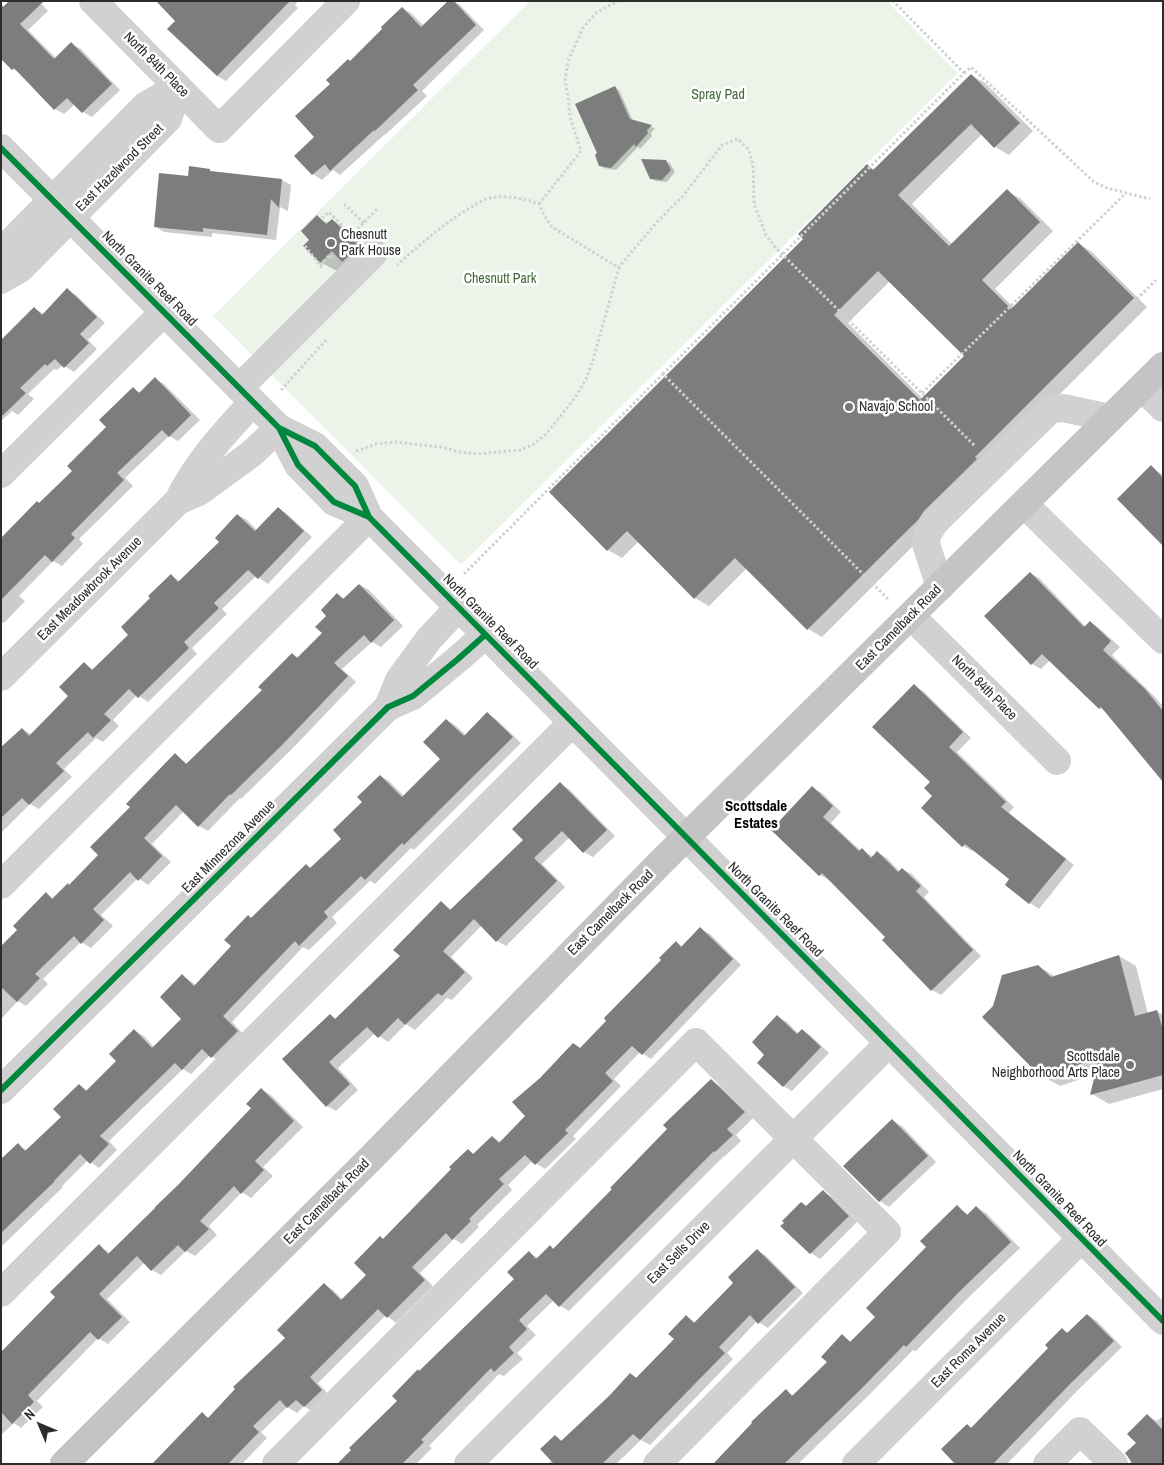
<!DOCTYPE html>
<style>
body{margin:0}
#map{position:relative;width:1164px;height:1465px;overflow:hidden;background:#fff;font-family:"Archivo Narrow",sans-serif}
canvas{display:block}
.frame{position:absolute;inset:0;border:2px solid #2c2c2c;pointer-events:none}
.north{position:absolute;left:15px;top:1400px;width:50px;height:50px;-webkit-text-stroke:4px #fff;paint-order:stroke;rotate:315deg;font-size:14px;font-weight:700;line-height:20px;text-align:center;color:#2c2c2c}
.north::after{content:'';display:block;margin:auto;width:18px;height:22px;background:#2c2c2c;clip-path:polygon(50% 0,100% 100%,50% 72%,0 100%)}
</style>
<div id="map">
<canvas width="1164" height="1465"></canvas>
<div class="frame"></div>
<div class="north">N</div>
</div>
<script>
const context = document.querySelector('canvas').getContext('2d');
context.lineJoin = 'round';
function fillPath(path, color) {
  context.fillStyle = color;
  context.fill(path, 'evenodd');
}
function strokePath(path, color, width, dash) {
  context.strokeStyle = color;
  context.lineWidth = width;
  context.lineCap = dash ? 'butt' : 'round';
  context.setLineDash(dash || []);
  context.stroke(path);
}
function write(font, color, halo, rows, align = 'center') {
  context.font = font + ' "Archivo Narrow",sans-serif';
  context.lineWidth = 5;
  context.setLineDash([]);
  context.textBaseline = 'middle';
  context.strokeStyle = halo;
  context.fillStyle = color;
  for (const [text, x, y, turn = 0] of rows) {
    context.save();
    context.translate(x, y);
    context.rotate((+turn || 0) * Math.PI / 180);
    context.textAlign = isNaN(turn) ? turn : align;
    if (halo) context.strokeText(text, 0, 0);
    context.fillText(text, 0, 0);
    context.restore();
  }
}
fillPath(new Path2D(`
 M530 1H887L958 73 461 565 213 316Z`), '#ecf4ea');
fillPath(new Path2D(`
 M39 1 48 11 28 30 56 58 71 44 81 49 120 90 92 117 83 112 75 104 64 114 55 109 20 73 13 69 1 57V4L5 8Z
 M158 1H298L295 5 298 8 226 81 217 76 177 21Z
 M453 1 460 5 484 30 422 91 427 96 385 135H384L340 175 333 170 322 180 313 174 296 156 316 137 332 84 402 8 411 13 424 26Z
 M971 75 985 83 1033 131 1009 155 995 147 982 134 912 204 953 245 1007 191 1021 199 1053 231 995 289 1014 308 1079 244 1092 252 1147 307 988 466 932 527 822 637 808 629 747 568 709 606 695 598 639 541 622 558 608 550 805 239 867 166 875 170ZM890 281 966 356 923 399 848 323Z
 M615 87 619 90 633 121 655 128 651 133 652 136 640 149 638 147 616 170 604 168 600 165Z
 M665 161 670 163 675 172 667 182 656 181 651 178Z
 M209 170 214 173 282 180 291 185 288 211 280 207 276 240 212 233V237L164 232 155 226 189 177Z
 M317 217 329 224 332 220 350 231 376 258 339 272 320 262 311 240Z
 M67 290 76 295 105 323 88 340 97 349 74 372 63 365 57 370 54 369 28 394 34 399 18 415 12 411 1 421V338L4 339 34 308 44 314Z
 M155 379 164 384 200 420 178 441 169 436 125 478 133 486 79 539 83 544 62 566 53 561 19 596 25 601 4 623 1 622V540L74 471 108 427 133 389 141 393Z
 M1151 467 1163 475V544Z
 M278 508 287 514 312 537 268 584 256 576 222 609 227 614 192 648 197 654 148 702 137 695 113 720 119 726 103 742 96 738 64 769 72 777 39 809 30 804 1 833V766L22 729 32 735 70 696 84 664 94 670 130 635 171 576 180 581 221 542 238 515 247 520 257 530Z
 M1030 573 1039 578 1086 627 1090 623 1099 628 1120 647 1112 655 1154 696 1163 706V774L1107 712 1100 708 1050 660 1041 669 1032 664Z
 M360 585 369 590 403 626 381 647 372 642 342 669 356 682 291 750 241 799 240 798 208 831 199 826 184 811 152 844 171 862 148 885 138 878 101 915 113 926 91 948 81 942 43 979 48 984 26 1006 18 1001 1 1019V947L18 930 46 894 54 899 70 886 100 855 132 807 175 755 188 764 264 690 292 654 299 658 323 633 328 616 338 595 345 599Z
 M914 686 923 691 971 738 957 752 1014 807 1009 813 1074 865 1039 909 1030 903 1006 884 1010 878 974 849 972 851 963 846 923 808 934 796Z
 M487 714 496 719 521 743 414 850 411 848 375 884 370 881 332 917 337 923 309 950 303 947 232 1022 246 1037 221 1062 210 1055 191 1074 183 1069 109 1141 117 1150 99 1168 88 1160 62 1186 63 1187 1 1247V1177L18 1145 28 1151 62 1117 79 1085 88 1091 118 1061 135 1031 144 1036 154 1047 183 1019V976L196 985 233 946 252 919 307 866 312 869 343 839 380 776 389 781 404 796 442 759 446 720 455 725 466 735Z
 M560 784 569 789 615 836 593 857 584 852 570 837 542 864 565 887 506 946 497 941 482 925 451 957 473 978 452 1000 447 998 415 1030 406 1024 388 1042 375 1033 338 1068 358 1090 336 1111 327 1106 331 1015 336 1019 402 956 441 902 452 910 525 840Z
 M813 788 822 793 841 812 831 823 861 851 862 850 873 857 878 853 887 858 900 872 902 869 912 874 929 892 924 897 981 956 941 995 932 990 887 937 829 880 820 875Z
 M700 929 710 934 741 965 651 1059 640 1052 614 1079 621 1086 573 1136 576 1139 545 1169 532 1161 508 1185 512 1190 477 1225 479 1227 462 1244 454 1239 420 1273 433 1286 396 1323 386 1315 318 1383 330 1396 313 1412 304 1406 297 1413 287 1407 261 1432 267 1438 242 1464H154L202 1414 209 1418 286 1338 324 1285 333 1290 343 1300 368 1275 384 1240 453 1169 468 1151 474 1154 492 1137 501 1142 527 1116 540 1079 574 1044 581 1049 663 960 676 942 683 947Z
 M1119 956 1136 966 1148 1014 1157 1011 1163 1015V1089L1109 1104 1092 1094 1096 1074 1060 1086 1042 1076 1038 966 1056 977Z
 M778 1017 787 1022 799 1034 802 1030 811 1036 829 1053 792 1091 783 1086 766 1055Z
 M711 1080 720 1086 753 1118 736 1135 741 1141 725 1156H724L569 1311 560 1306 554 1300 527 1326 536 1335 517 1353 523 1359 504 1376 499 1374 429 1446 432 1448 416 1464H339L398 1401 420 1372 515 1279 529 1253 538 1258 550 1247 554 1249 614 1189 669 1129Z
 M262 1090 271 1095 303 1127 263 1167 273 1176 251 1198 242 1192 209 1226 217 1235 195 1256 186 1251 161 1275 152 1270 145 1262 107 1299 130 1322 108 1344 98 1338 37 1401 43 1407 21 1428 14 1423 1 1435V1359L57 1297 99 1246 110 1253 178 1186 252 1108Z
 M893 1121 902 1126 936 1162 889 1207 880 1201 845 1166Z
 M823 1192 832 1197 857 1222 820 1259 811 1253 785 1223 802 1203 808 1207Z
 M957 1207 969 1215 976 1207 986 1213 1020 1248 970 1296 916 1351 913 1350 870 1394 798 1464H714L786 1391 794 1396 829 1362 842 1336 852 1342 876 1317Z
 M757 1250 766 1256 803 1293 768 1328 757 1321 727 1353 733 1359 650 1445 641 1440 616 1464H548L552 1460 555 1436 563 1441 610 1396 631 1374 637 1378 676 1339 686 1317 695 1322 735 1283Z
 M1087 1315 1097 1321 1122 1347 1077 1391 1008 1463 1009 1464H954L967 1425 972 1428 1050 1348 1062 1330 1069 1333Z
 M1147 1416 1157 1421 1163 1416V1464H1130V1459L1138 1443Z`), '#0003');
fillPath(new Path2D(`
 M9 1H44L20 24 54 59 71 42 112 84 82 113 67 98 54 110 14 68 12 70 1 59V5L3 7Z
 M156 1H290L217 76 167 29 175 21Z
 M448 1H454L476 25 413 85 418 90 375 131 374 130 330 171 325 164 312 175 294 156 314 137 295 116 330 84 326 80 348 59 350 61 382 29 381 27 402 7 421 27Z
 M971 74 1020 123 994 148 971 124 898 195 949 246 1007 189 1040 222 982 280 1011 309 1078 242 1134 298 975 457 977 459 924 511 918 520 807 630 735 558 694 599 627 531 607 551 549 492 803 239 798 234 867 164 873 170ZM878 271 964 356 920 400 834 315Z
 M615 86 630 119 652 125 647 130 648 133 636 147 634 144 611 168 599 166 595 155 597 153 575 104Z
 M641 159 666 160 671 170 662 180 650 179Z
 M189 166 210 169V171L282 179 279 208 271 199 267 235 203 228V232L154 227 159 173 188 176Z
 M317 215 326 224 332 219 359 246 342 262 332 251 320 263 303 246 309 240 301 231Z
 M67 288 97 317 80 334 89 343 64 368 55 359 47 366 45 364 20 388 26 393 1 417V340L34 307 42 315Z
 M155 377 191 415 169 437 162 430 117 473 124 480 71 534 75 538 52 562 45 555 1 600V538L37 501 39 503 72 471 67 466 106 427 99 420 133 387 139 393Z
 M1151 465 1163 478V546L1117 499Z
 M278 507 304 531 258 579 248 570 214 603 219 608 184 642 189 648 138 698 129 689 104 714 111 720 93 738 88 732 56 763 64 771 29 805 22 798 1 818V747L22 728 29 736 68 696 59 687 84 662 92 670 128 635 121 627 150 598 148 596 171 574 178 582 219 542 215 538 237 514 255 531Z
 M1030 572 1084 627 1090 621 1111 641 1103 650 1145 689 1163 711V782L1101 707 1099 709 1042 654 1031 665 984 616Z
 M359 584 394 620 371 643 364 635 334 663 348 676 282 745 231 795 230 794 198 827 176 805 144 838 162 856 138 881 130 872 93 909 104 920 81 944 74 936 35 974 40 978 17 1002 1 987V946L17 930 13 926 46 892 52 899 68 883 69 885 98 855 90 847 130 807 126 804 175 753 186 764 262 690 258 687 292 653 297 658 322 633 315 627 326 616 321 610 337 593 343 599Z
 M914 684 963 732 949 747 1006 802 1001 807 1066 859 1029 904 1005 885 1009 879 965 844 962 847 921 808 932 796 924 788 930 782 872 727Z
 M487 712 513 737 404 845 402 843 365 880 361 876 324 912 328 917 299 946 295 941 223 1016 238 1031 211 1058 202 1049 182 1070 175 1063 100 1136 109 1144 90 1164 80 1154 54 1181H55L1 1233V1159L18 1143 25 1151 61 1117 53 1109 79 1084 86 1091 116 1061 109 1054 134 1029 152 1048 181 1019 160 997 182 974 194 986 231 946 224 940 248 915 251 918 306 864 310 868 341 839 333 830 362 802 357 797 380 775 402 797 440 759 423 742 446 719 464 736Z
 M560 782 607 830 583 853 562 831 534 858 557 881 496 942 474 919 443 951 465 972 442 996 438 993 405 1025 398 1018 378 1038 367 1027 329 1062 350 1084 326 1107 282 1059 330 1014 335 1019 400 956 393 950 441 901 450 910 523 840 512 829Z
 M812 786 833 806 823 817 859 851 862 848 871 858 877 851 898 872 902 868 921 886 916 891 973 950 931 991 882 940 885 937 822 873 819 876 771 830Z
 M700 927 733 959 642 1055 632 1046 605 1073 613 1081 565 1130 568 1133 535 1165 525 1155 499 1179 504 1184 469 1219 471 1221 452 1240 446 1233 412 1267 425 1280 387 1318 378 1309 310 1377 322 1390 304 1407 296 1400 287 1408 280 1400 253 1426 259 1432 228 1464H152L202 1412 208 1418 235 1389 233 1387 285 1338 277 1330 324 1283 341 1300 366 1275 354 1263 380 1236 383 1239 451 1169 449 1167 468 1149 473 1154 492 1136 499 1143 525 1116 512 1102 540 1078 573 1043 580 1048 606 1021 604 1018 661 960 659 958 676 941 681 947Z
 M1119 955 1135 1016 1157 1010 1163 1030V1075L1090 1095 1099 1058 1041 1077 982 1017 993 1006 1002 975 1038 965 1051 977Z
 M777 1015 797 1034 802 1029 821 1047 783 1087 757 1063 764 1055 752 1042Z
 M711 1079 745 1112 727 1129 733 1135 715 1152 714 1151 559 1307 546 1294 519 1320 527 1329 509 1347 514 1353 494 1372 491 1368 421 1440 424 1442 402 1464H337L351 1450 349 1448 397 1401 392 1396 418 1369 419 1371 514 1279 507 1272 529 1251 536 1259 550 1245 553 1249 612 1189 610 1188 667 1129 663 1125Z
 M261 1088 294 1121 255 1161 264 1170 241 1194 234 1186 200 1221 209 1229 185 1252 178 1245 151 1271 137 1256 99 1294 122 1317 98 1340 90 1332 28 1395 34 1402 12 1424 1 1412V1352L55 1297 50 1292 99 1244 108 1254 155 1208V1207L178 1185 251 1108 246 1104Z
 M892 1119 928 1156 879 1202 843 1166Z
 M823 1190 849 1216 810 1254 780 1226 784 1223 782 1221 801 1202 806 1206Z
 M957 1205 967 1215 976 1206 1011 1242 960 1291 906 1347 904 1345 861 1389 784 1464H713L752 1423 751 1422 786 1389 792 1396 827 1362 821 1357 842 1334 850 1342 875 1317 866 1308 926 1247 920 1241Z
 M757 1249 795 1287 758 1324 750 1315 719 1347 725 1353 640 1440 633 1434 602 1464H554L540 1449 555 1435 561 1441 610 1395 630 1373 636 1378 674 1339 668 1334 686 1315 694 1323 733 1283 728 1277Z
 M1087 1314 1114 1341 1068 1386 993 1464H955L941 1449 967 1424 971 1428 1048 1348 1045 1345 1062 1328 1067 1333Z
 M1147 1414 1163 1430V1464H1133L1125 1453 1136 1443 1127 1434Z`), '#7d7d7d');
strokePath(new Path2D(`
 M964 73 971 67 1094 182 1107 188 1150 199
 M344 204 364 223
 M539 204 581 151 570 117 568 96 565 80 568 61 583 28 596 13 616 2 619 1
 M322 218 329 212 352 235 378 208
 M305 246 323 269
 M320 265 330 255 334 259
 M618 268 656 223 683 196 722 145 738 139 749 150 753 165 754 204 766 235 776 248 976 447
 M663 374 964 73 893 1
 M1052 384 1156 280
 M281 390 326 340
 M922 393 1126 193
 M356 451 376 444 395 442 441 447 459 452 479 454 520 450 534 444 545 435 568 407 578 393 586 379 592 363 619 268 552 227 544 215 539 204C524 198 503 194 486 199 482 200 477 204 473 206 445 222 421 244 397 265
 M464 574 663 374 869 580
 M888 599 869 580 875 565 901 539`), '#d1d1d1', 3, [2.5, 2.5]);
strokePath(new Path2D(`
 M93 1 219 129 346 1
 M1 148 279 428 298 465 334 502 369 517 687 838 1163 1321
 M1 252 145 106 178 87
 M1 280 20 269 168 119 178 87
 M1142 387 1163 408
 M239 388 374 253
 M279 428 315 446 355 486 369 517
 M1 474 164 312
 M178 501 199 492 251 454 279 428
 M1024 504 1163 640
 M940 587 926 544 927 535 935 522 1050 410 1063 408 1110 418
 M911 616 1057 761
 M1 677 178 501C196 463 225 432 253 402
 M388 707 399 680 429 639 458 608
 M1 885 369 517
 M1 1090 388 707 413 696 458 659 485 635
 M1 1293 572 723
 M276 1464 696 1042 887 1232 657 1464
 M468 1464 889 1043
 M856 1464 1081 1239
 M1047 1464 1080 1431 1114 1464`), '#d1d1d1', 28);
strokePath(new Path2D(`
 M64 1464 371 1158 661 862 1163 366`), '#c4c4c4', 28);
strokePath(new Path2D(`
 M1 148 279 428 298 465 334 502 369 517 687 838 1163 1321
 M279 428 315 446 355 486 369 517
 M1 1090 388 707 413 696 458 659 485 635`), '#00873e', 6);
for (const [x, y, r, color] of [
 [331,243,5,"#767676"],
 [849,407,5,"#767676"],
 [1130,1065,5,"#767676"]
]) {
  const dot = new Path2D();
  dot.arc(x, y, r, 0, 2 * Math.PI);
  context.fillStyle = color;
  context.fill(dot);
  strokePath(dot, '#fff', 2);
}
write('14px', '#2c2c2c', '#fff', [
 ["North 84th Place",156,65,45],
 ["East Hazelwood Street",120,168,-45],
 ["North Granite Reef Road",149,279,45],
 ["East Meadowbrook Avenue",90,589,-45],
 ["North Granite Reef Road",490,622,45],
 ["East Camelback Road",899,628,-45],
 ["North 84th Place",984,688,45],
 ["East Minnezona Avenue",229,847,-45],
 ["North Granite Reef Road",775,910,45],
 ["East Camelback Road",611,913,-45],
 ["North Granite Reef Road",1059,1199,46],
 ["East Camelback Road",327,1202,-45],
 ["East Sells Drive",679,1253,-45],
 ["East Roma Avenue",969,1351,-45]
]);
write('14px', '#426a37', '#fff', [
 ["Spray Pad",718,95],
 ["Chesnutt Park",500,279]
]);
write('14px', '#2c2c2c', '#fff', [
 ["Chesnutt",341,235],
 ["Park House",341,251],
 ["Navajo School",859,407],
 ["Scottsdale",1120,1057,"right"],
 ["Neighborhood Arts Place",1120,1073,"right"]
], 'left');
write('bold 15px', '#000', '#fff', [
 ["Scottsdale",756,807],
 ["Estates",756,824]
]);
</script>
